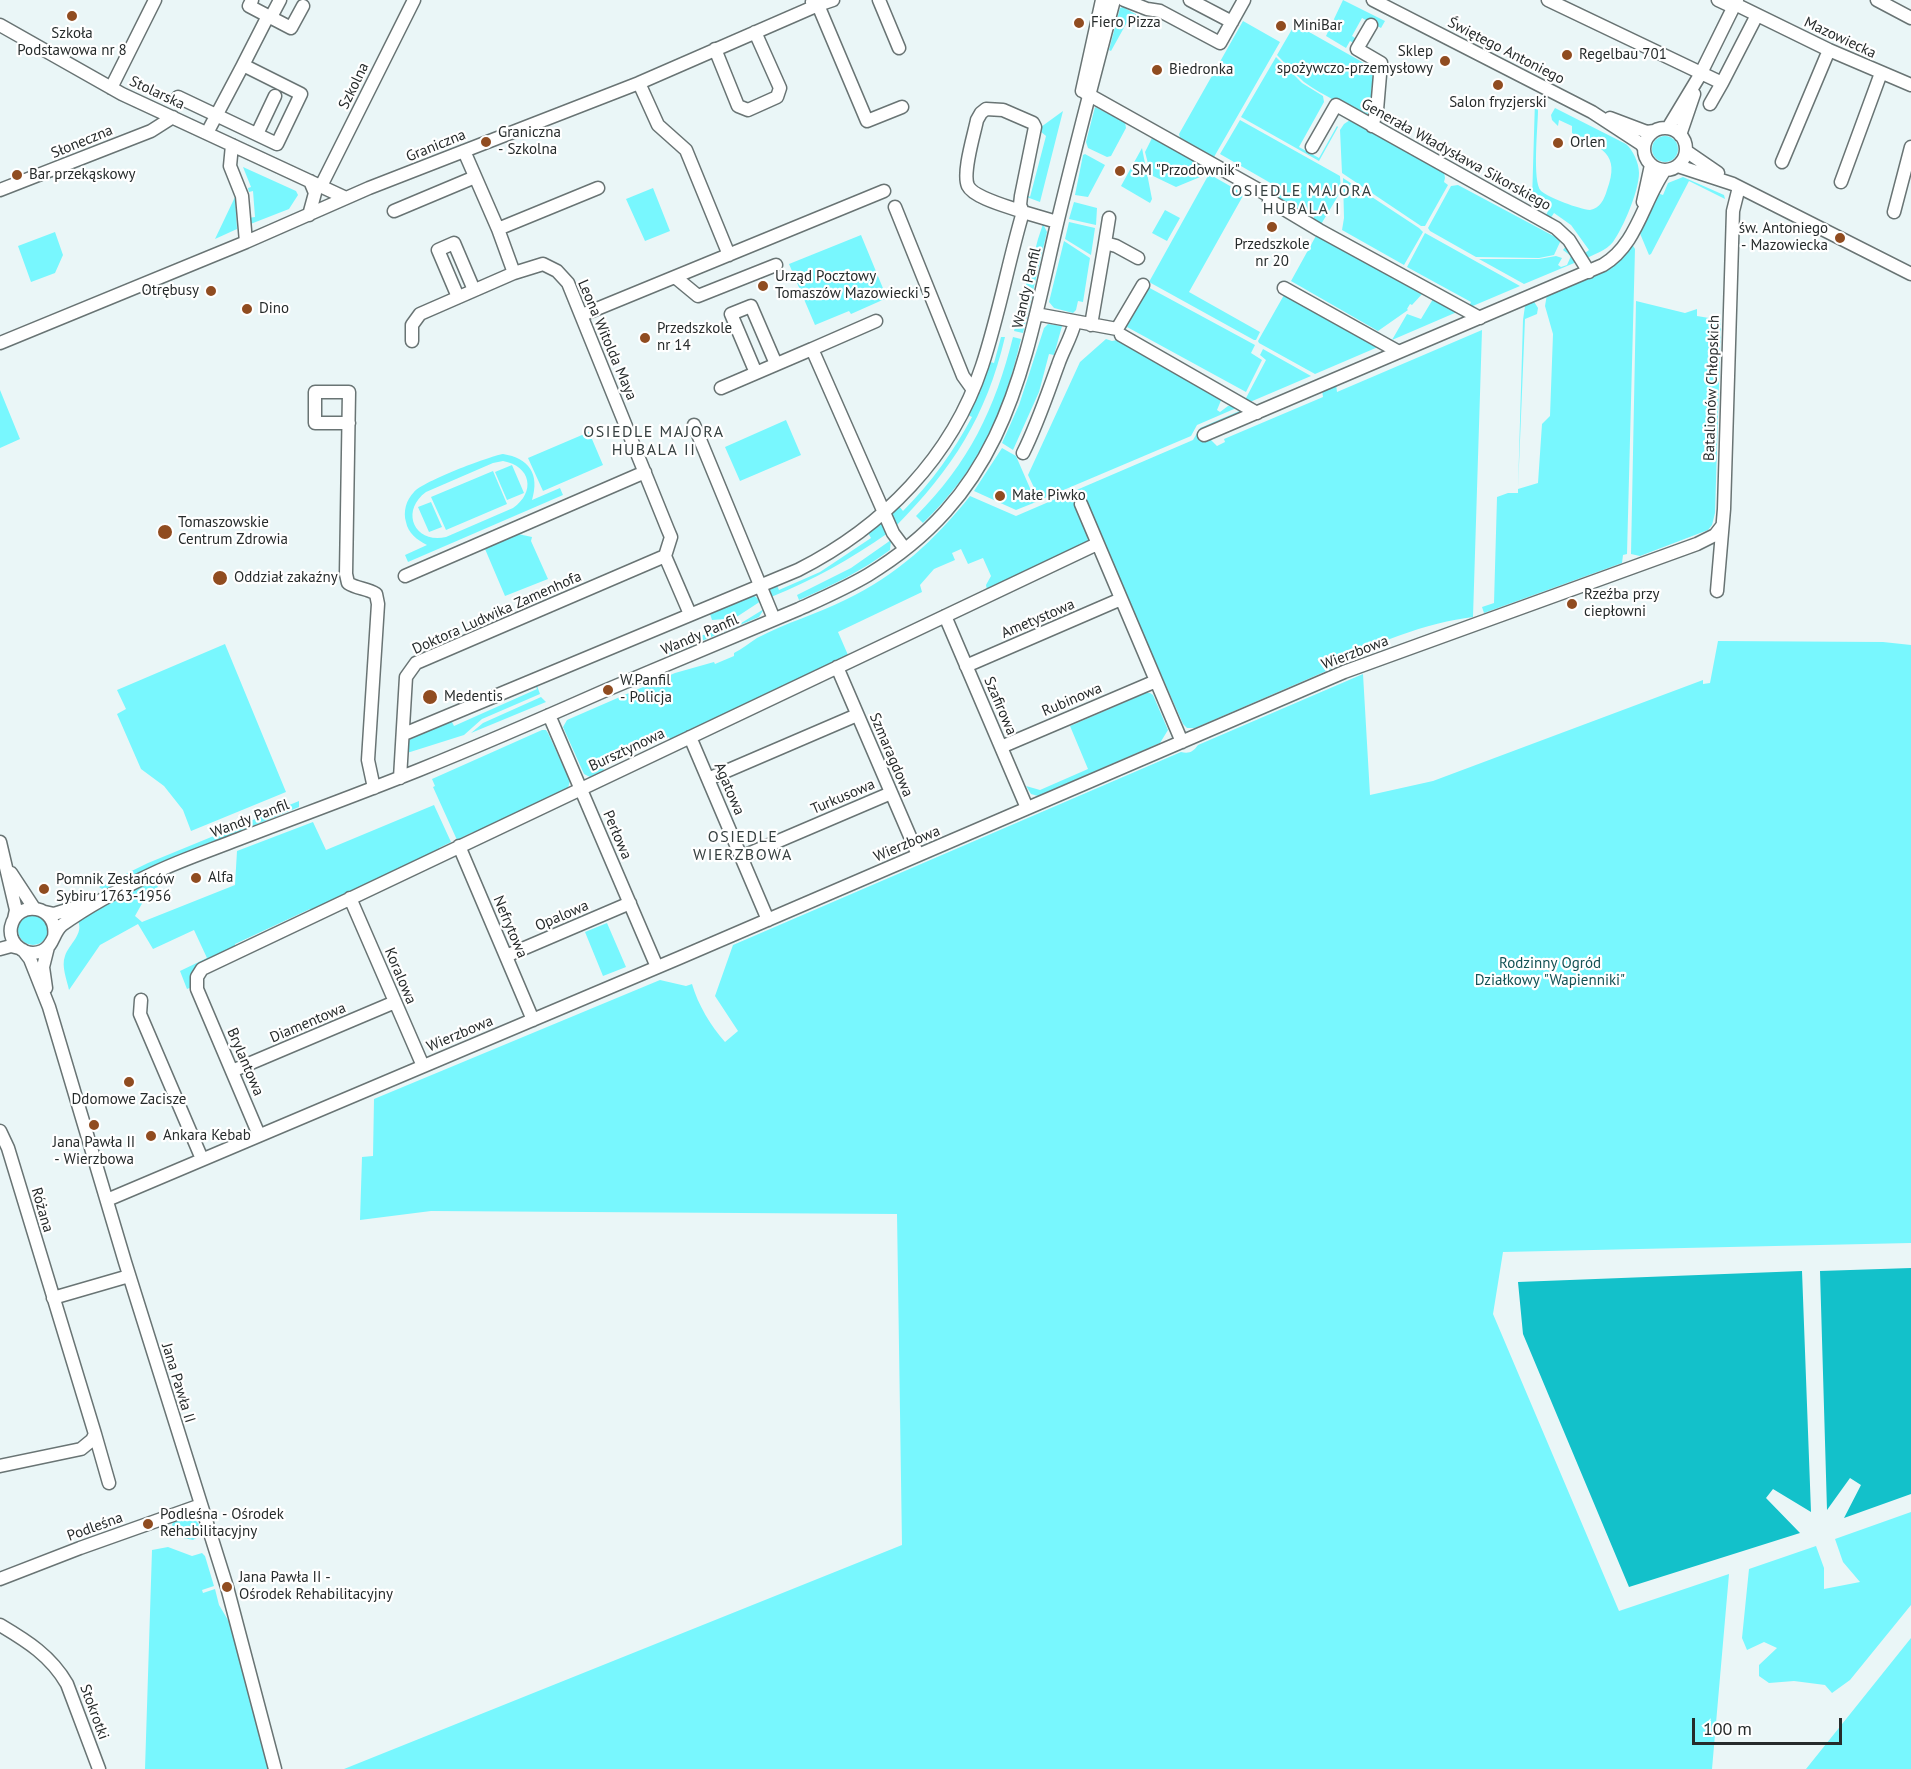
<!DOCTYPE html>
<meta charset="utf-8">
<style>
body{margin:0}
#map{position:relative;width:1911px;height:1769px;overflow:hidden;background:#eaf6f7;font-family:"PT Sans",sans-serif}
canvas{display:block}
.scale{position:absolute;left:1692px;top:1718px;width:150px;height:27px;box-sizing:border-box;border:3px solid #262b2b;border-top:0;padding-left:8px;font-size:18px;line-height:21px;white-space:nowrap;color:#262b2b;-webkit-text-stroke:4px #fff;paint-order:stroke}
</style>
<div id="map">
<canvas width="1911" height="1769"></canvas>
<div class="scale">100 m</div>
</div>
<script>
const context = document.querySelector('canvas').getContext('2d');
context.lineJoin = 'round';
function fillPath(path, color) {
  context.fillStyle = color;
  context.fill(path, 'evenodd');
}
function strokePath(path, color, width, dash) {
  context.strokeStyle = color;
  context.lineWidth = width;
  context.lineCap = dash ? 'butt' : 'round';
  context.setLineDash(dash || []);
  context.stroke(path);
}
function write(font, color, halo, rows, align = 'center') {
  context.font = font + ' "PT Sans",sans-serif';
  context.lineWidth = 4.5;
  context.setLineDash([]);
  context.textBaseline = 'middle';
  context.strokeStyle = halo;
  context.fillStyle = color;
  for (const [text, x, y, turn = 0] of rows) {
    context.save();
    context.translate(x, y);
    context.rotate((+turn || 0) * Math.PI / 180);
    context.textAlign = isNaN(turn) ? turn : align;
    if (halo) context.strokeText(text, 0, 0);
    context.fillText(text, 0, 0);
    context.restore();
  }
}
fillPath(new Path2D(`
 M1343 0 1385 21 1381 28 1362 18 1352 36 1358 40 1354 43 1350 41 1346 48 1326 36Z
 M1123 7 1139 16 1138 19 1131 15 1111 51 1109 50 1120 8Z
 M1243 21 1280 42 1214 157 1180 138 1179 134Z
 M1295 24 1371 67 1373 71 1370 108 1366 118C1346 105 1323 96 1304 82 1295 74 1286 64 1277 55Z
 M1276 57 1302 83 1323 96 1324 102 1299 147 1319 158 1337 126 1338 127 1319 161 1241 117Z
 M1535 100 1537 101 1538 111C1538 125 1532 182 1541 191 1549 198 1579 209 1590 210 1600 208 1604 200 1607 190 1621 153 1601 148 1572 133V126L1559 120 1558 126 1552 120 1551 115 1555 108 1626 144C1633 150 1639 163 1639 173 1639 191 1623 228 1613 242 1606 251 1594 254 1585 259V253L1589 250 1571 225 1554 213 1550 219 1545 217 1548 211 1532 201Z
 M1095 107 1125 122 1126 128 1111 156 1107 157 1088 148 1086 142Z
 M1063 111 1040 202 1024 196 1025 193 1030 197 1046 136 1040 131 1041 127Z
 M1240 120 1340 176 1341 191 1320 226 1312 221 1316 213 1310 210 1305 218 1268 196 1274 185 1220 154Z
 M1350 120 1444 172 1445 178 1444 182 1448 185 1425 226H1421L1342 173 1340 130 1344 124Z
 M1652 149a13 13 0 1 1 26 0a13 13 0 1 1-26 0Z
 M1152 138 1209 168 1205 175 1176 187 1151 175 1145 152Z
 M1142 148 1152 199 1150 203 1121 186Z
 M1085 154 1105 165 1088 197 1075 195 1083 155Z
 M243 167 296 191 298 195 289 209 248 225V218L255 217 253 191 249 192 248 188 251 187Z
 M1209 174 1244 194 1189 292 1260 332 1256 340H1254L1149 282Z
 M1683 177 1724 195 1725 199 1689 181 1651 254 1649 255 1639 231 1657 193 1663 195 1668 183Z
 M1343 178 1419 228 1423 232 1404 265 1342 230 1344 218Z
 M1458 185 1561 240 1554 255 1539 258 1476 257 1430 231 1428 228 1451 186Z
 M653 188 670 231 645 241 626 199Z
 M235 197 237 229 215 239Z
 M1074 202 1097 208 1096 225 1069 219Z
 M1165 210 1180 218 1167 241 1152 233Z
 M1069 222 1095 228 1091 255 1065 239Z
 M1043 224 1047 232 1023 333 1014 331 1038 239Z
 M55 232 63 255 55 273 31 282 18 246Z
 M1425 233 1520 286 1468 308 1471 302 1407 267Z
 M1317 234 1423 293 1412 305 1410 304 1407 309 1408 310 1378 331 1291 281Z
 M861 235 887 298 851 314 849 311 815 325 789 264Z
 M1064 241 1090 258 1083 302 1078 301 1076 310 1073 313 1054 308 1049 302Z
 M1632 244 1635 249 1627 554 1623 555 1622 563 1484 613 1482 607 1494 603 1497 497 1508 493H1518V489L1523 320 1525 306 1533 300 1538 308 1537 314 1525 319 1518 489 1538 483 1542 424 1550 416 1553 334 1545 306 1547 294 1617 262 1625 255Z
 M1566 246 1579 261 1524 284 1479 259H1539L1556 256 1562 258 1558 265 1561 267 1567 265 1571 256 1563 250Z
 M1146 286 1255 345 1251 353 1262 360 1246 392 1127 327 1125 331 1124 327Z
 M1284 295 1378 347 1315 374 1259 343 1258 341Z
 M1433 299 1457 312 1392 340 1407 314 1421 319Z
 M1636 301 1685 313 1697 309V316L1721 320 1715 513 1712 525 1708 530 1640 556 1631 554Z
 M1048 324 1062 326 1054 355 1049 354 1039 392 1013 450 1002 443 1019 405 1044 328Z
 M1482 330 1473 617C1429 622 1368 644 1331 669L1195 728H1187L1183 724 1085 502 1088 542 987 590 986 585 991 576 983 558 968 564 961 549 952 553 955 560 934 569 920 585 922 592 838 632 848 655 847 657 672 743 669 737 602 765 604 770 590 777 584 774 563 727 567 720 675 673 714 662 715 664 734 656V653C742 649 749 643 757 638 785 623 817 614 845 600 897 575 935 540 970 496L1016 516 1193 440 1200 428 1244 409 1246 412 1203 440H1211L1217 446 1225 442 1224 439 1323 397 1322 390 1336 384 1337 392Z
 M1001 337H1005C986 417 953 468 896 526L891 515 899 506 903 511C932 482 953 452 972 417L966 414 987 361 994 363Z
 M1013 337 1021 339C1003 415 980 468 923 523L916 516C969 463 995 409 1013 337Z
 M1106 339 1112 341 1117 340 1222 398 1217 410 1220 412 1228 406H1241L1197 425 1191 436 1040 500 1028 475 1080 362Z
 M1263 349 1311 376 1250 402 1245 400 1266 360 1260 355Z
 M0 390 20 439 0 448Z
 M786 420 801 455 740 481 725 447Z
 M589 432 603 465 543 491 528 458Z
 M1002 448 1016 456 1036 502 1016 510 974 491Z
 M503 454C529 458 540 474 532 500L560 488 563 495 408 562 405 555 427 545C417 540 408 533 406 522 403 512 406 500 414 492 424 481 487 457 503 454ZM503 461C531 466 536 492 513 508L446 537C414 544 400 511 426 492L493 463Z
 M512 465 524 493 507 500 495 472Z
 M493 471 507 504 446 530 431 497Z
 M431 502 442 527 429 532 418 507Z
 M880 522H883L888 533C851 559 813 580 771 597L770 589 776 583 779 590 820 572 871 538 867 531Z
 M518 534 532 537 531 541 548 579 505 596 485 549Z
 M891 540 890 550C862 571 831 586 799 600L797 595 851 568Z
 M752 594 761 601 735 618 712 620 709 611Z
 M764 609 759 617 666 656 665 653 679 648 678 644 706 634 717 628 738 625Z
 M1718 641 1883 642 1911 645V1243L1503 1252 1493 1314 1619 1611 1729 1574 1712 1769H344L902 1545 897 1214 431 1211 360 1220 362 1157 373 1156 374 1099 660 980 686 986 692 984C698 1005 711 1026 725 1042L738 1031 715 996 733 945 1181 752C1189 754 1193 752 1198 745L1363 674 1370 795 1433 781 1703 680V684L1710 683Z
 M225 644 286 792 191 831 183 810 164 786 141 769 117 714 126 709 117 690Z
 M534 683H536L540 694 482 719 464 735 407 753V740L411 735 450 718 454 726 537 689Z
 M1146 693H1150L1153 695 1168 730 1160 743 1038 796 1031 794 1026 786 1040 790 1088 769 1070 726Z
 M541 697 546 702 471 733 483 723Z
 M542 730H546L548 733 570 781 568 788 556 794V796L474 834 473 832 457 840 433 787 435 786 432 779Z
 M299 801V807L143 871 104 890 99 887 148 863Z
 M434 805 451 842 439 848V851L311 911 310 909 235 944V947C217 955 187 962 192 987L187 989 180 971 207 958 194 930 153 949 138 924 100 945 69 990C67 980 61 966 65 956 69 944 84 934 78 921L151 880 155 881 158 887 153 891H149L135 916 142 922 235 885 237 851 313 822 326 850Z
 M18 930a15 15 0 1 1 30 0a15 15 0 1 1-30 0Z
 M607 923 626 967 603 976 585 932Z
 M1911 1512V1605L1850 1680 1832 1693 1825 1685 1794 1681 1769 1683 1759 1676V1665L1777 1648 1764 1642 1747 1650 1742 1638 1749 1569 1816 1546 1824 1568V1589L1860 1582 1843 1562 1835 1539Z
 M185 1517 196 1521 202 1527 201 1535 193 1540 179 1537 172 1527 173 1519Z
 M168 1547 192 1556 202 1553 205 1556 214 1586 202 1590 203 1593 215 1589 219 1605 234 1630 270 1769H145L152 1550Z
 M1911 1638V1769H1806Z`), '#78f7fe');
fillPath(new Path2D(`
 M1911 1268V1494L1844 1518 1861 1485 1850 1478 1827 1510 1820 1271Z
 M1802 1271 1811 1512 1773 1489 1766 1498 1800 1533 1629 1587 1523 1334 1518 1282Z`), '#13c1ca');
const minor = new Path2D(`
 M252 0 249 6 268 16
 M879 0 899 48
 M1124 0 1147 9 1160 11 1220 43 1244 0
 M1190 0 1232 22
 M1373 0 1592 112 1641 144 1644 148
 M1548 0 1722 83 1757 15
 M1718 0 1733 7
 M1877 0 1911 18
 M812 2 818 5 867 121 902 107
 M1735 4 1829 50 1911 85
 M271 17 280 0
 M0 25 122 94 346 198
 M1371 25 1357 49 1381 63 1377 110 1372 126
 M715 49 738 106 748 110 777 97 780 88 755 32
 M243 65 268 16 291 28 303 6
 M639 83 658 125 686 150 729 255
 M111 88 155 0
 M1082 91 1102 0
 M1084 92 1266 194
 M178 97 277 144 301 94 243 65 207 133
 M1710 104 1722 83
 M986 109 1003 110 1033 123 1035 127 1021 196 1020 205 1023 212C1010 207 974 198 968 186 962 173 974 135 977 120L981 113Z
 M1610 118 1647 132 1654 131
 M1668 128 1700 75 1737 0
 M1644 149a21 21 0 1 1 42 0a21 21 0 1 1-42 0Z
 M257 134 275 96
 M1680 135 1694 94
 M232 145 230 166 242 196 246 242
 M1312 147 1336 105 1556 228 1569 240 1589 272
 M464 151 498 229 514 273 543 264 557 271 568 283 668 530 671 537 665 556
 M1686 151 1718 173
 M1782 162 1829 50
 M1678 166 1733 184 1911 274
 M1841 182 1881 73
 M321 186 414 0
 M0 190 151 131 173 117
 M1269 200 1319 230 1480 318
 M1643 202 1651 165
 M895 207 963 376 973 390
 M394 211 475 177
 M1894 212 1911 147
 M309 215 315 193 310 181
 M498 229 598 188
 M1105 243 1109 218
 M675 277 698 296 776 265
 M1284 288 1399 352
 M458 297 438 250 454 243 474 290
 M1036 314 1117 329 1143 285
 M582 315 884 191
 M876 321 812 349 893 533 905 549
 M1091 325 1105 243 1116 246 1138 258
 M1121 335 1257 413
 M412 341V325L420 314 514 273
 M0 343 246 242 369 188 639 83 818 5 833 0
 M756 373 731 314 751 306 776 364
 M721 388 812 349
 M349 423H315V392H349L346 574 348 583C357 589 367 588 376 594L378 604 368 760 374 788
 M694 425 774 619
 M1204 435 1603 265C1637 245 1643 201 1665 170
 M1023 453C1037 425 1047 395 1058 365 1063 350 1071 338 1075 322
 M1081 504 1182 742
 M665 556 690 614
 M405 576 645 472
 M1717 591 1724 509 1733 211 1739 187
 M945 616 1027 808
 M966 666 1121 599
 M837 667 918 855
 M549 715 657 967
 M404 734 798 570C883 527 952 457 982 366 999 315 1008 263 1023 212L1057 222
 M690 737 768 920
 M1001 747 1156 681
 M400 778 406 677 416 663 665 556
 M708 779 857 715
 M0 842 16 910 14 919
 M459 846 533 1020
 M741 857 891 793
 M11 873 34 908
 M350 898 423 1066
 M45 912 54 914 86 904
 M54 937C59 905 17 898 11 927 8 944 26 958 42 951 54 946 53 932 62 925 91 904 122 888 154 873 181 860 211 850 239 839 299 816 359 794 419 770 481 745 543 718 604 691 669 663 734 636 799 609 823 598 846 588 868 575 1005 492 1023 371 1056 228 1074 152 1094 76 1114 0
 M0 949 11 946 19 948
 M23 950 30 959 49 1007 125 1262 227 1587 275 1769
 M506 956 630 903
 M46 988 43 967 48 947
 M141 1000 140 1014 202 1159
 M232 1071 395 1002
 M0 1131 8 1148 95 1434 92 1440 81 1449 0 1466
 M259 1135 197 989V977L202 969 1097 544
 M107 1200 679 958 1344 672 1697 544 1715 535 1722 526
 M53 1298 129 1276
 M95 1434 109 1483
 M0 1579 80 1548 201 1505
 M0 1625C27 1641 51 1656 67 1684L99 1769`);
strokePath(minor, '#697474', 15);
strokePath(minor, '#fff', 12);
for (const [x, y, r, color] of [
 [72,16,6,"#904c20"],
 [1079,23,6,"#904c20"],
 [1281,26,6,"#904c20"],
 [1567,55,6,"#904c20"],
 [1445,61,6,"#904c20"],
 [1157,70,6,"#904c20"],
 [1498,85,6,"#904c20"],
 [486,142,6,"#904c20"],
 [1558,143,6,"#904c20"],
 [1120,171,6,"#904c20"],
 [17,175,6,"#904c20"],
 [1272,227,6,"#904c20"],
 [1840,238,6,"#904c20"],
 [763,286,6,"#904c20"],
 [211,291,6,"#904c20"],
 [247,309,6,"#904c20"],
 [645,338,6,"#904c20"],
 [1000,496,6,"#904c20"],
 [165,532,8,"#904c20"],
 [220,578,8,"#904c20"],
 [1572,604,6,"#904c20"],
 [608,690,6,"#904c20"],
 [430,697,8,"#904c20"],
 [196,878,6,"#904c20"],
 [44,889,6,"#904c20"],
 [129,1082,6,"#904c20"],
 [94,1125,6,"#904c20"],
 [151,1136,6,"#904c20"],
 [148,1524,6,"#904c20"],
 [227,1587,6,"#904c20"]
]) {
  const dot = new Path2D();
  dot.arc(x, y, r, 0, 2 * Math.PI);
  context.fillStyle = color;
  context.fill(dot);
  strokePath(dot, '#fff', 2);
}
write('15px', '#262b2b', '#fff', [
 ["Fiero Pizza",1091,23],
 ["MiniBar",1293,26],
 ["Szkoła",72,34,"center"],
 ["Podstawowa nr 8",72,51,"center"],
 ["Sklep",1433,52,"right"],
 ["spożywczo-przemysłowy",1433,69,"right"],
 ["Regelbau 701",1579,55],
 ["Biedronka",1169,70],
 ["Salon fryzjerski",1498,103,"center"],
 ["Graniczna",498,133],
 ["- Szkolna",498,150],
 ["Orlen",1570,143],
 ["SM \"Przodownik\"",1132,171],
 ["Bar przekąskowy",29,175],
 ["św. Antoniego",1828,229,"right"],
 ["- Mazowiecka",1828,246,"right"],
 ["Przedszkole",1272,245,"center"],
 ["nr 20",1272,262,"center"],
 ["Urząd Pocztowy",775,277],
 ["Tomaszów Mazowiecki 5",775,294],
 ["Otrębusy",199,291,"right"],
 ["Dino",259,309],
 ["Przedszkole",657,329],
 ["nr 14",657,346],
 ["Małe Piwko",1012,496],
 ["Tomaszowskie",178,523],
 ["Centrum Zdrowia",178,540],
 ["Oddział zakaźny",234,578],
 ["Rzeźba przy",1584,595],
 ["ciepłowni",1584,612],
 ["W.Panfil",620,681],
 ["- Policja",620,698],
 ["Medentis",444,697],
 ["Alfa",208,878],
 ["Pomnik Zesłańców",56,880],
 ["Sybiru 1763-1956",56,897],
 ["Ddomowe Zacisze",129,1100,"center"],
 ["Ankara Kebab",163,1136],
 ["Jana Pawła II",94,1143,"center"],
 ["- Wierzbowa",94,1160,"center"],
 ["Podleśna - Ośrodek",160,1515],
 ["Rehabilitacyjny",160,1532],
 ["Jana Pawła II -",239,1578],
 ["Ośrodek Rehabilitacyjny",239,1595]
], 'left');
write('15px', '#262b2b', '#fff', [
 ["Mazowiecka",1840,38,25],
 ["Świętego Antoniego",1506,51,27],
 ["Szkolna",354,86,-64],
 ["Stolarska",157,93,25],
 ["Słoneczna",82,142,-22],
 ["Graniczna",436,146,-22],
 ["Generała Władysława Sikorskiego",1456,155,29],
 ["Wandy Panfil",1027,288,-77],
 ["Leona Witolda Maya",607,340,67],
 ["Batalionów Chłopskich",1712,388,-88],
 ["Doktora Ludwika Zamenhofa",497,613,-24],
 ["Ametystowa",1038,619,-23],
 ["Wandy Panfil",700,635,-23],
 ["Wierzbowa",1355,653,-21],
 ["Rubinowa",1072,700,-23],
 ["Szafirowa",1000,706,67],
 ["Bursztynowa",627,750,-25],
 ["Szmaragdowa",891,755,67],
 ["Agatowa",729,789,67],
 ["Turkusowa",843,797,-23],
 ["Wandy Panfil",250,819,-21],
 ["Perłowa",617,835,67],
 ["Wierzbowa",907,844,-23],
 ["Opalowa",562,916,-23],
 ["Nefrytowa",510,927,67],
 ["Koralowa",400,976,67],
 ["Diamentowa",308,1023,-23],
 ["Wierzbowa",460,1034,-23],
 ["Brylantowa",245,1062,67],
 ["Różana",42,1210,74],
 ["Jana Pawła II",178,1383,73],
 ["Podleśna",95,1527,-20],
 ["Stokrotki",94,1712,70]
]);
write('15px', '#125255', '#fff', [
 ["Rodzinny Ogród",1550,964],
 ["Działkowy \"Wapienniki\"",1550,981]
]);
context.letterSpacing = '1.5px';
write('16px', '#374141', '#fff', [
 ["OSIEDLE MAJORA",1302,191],
 ["HUBALA I",1302,209],
 ["OSIEDLE MAJORA",654,432],
 ["HUBALA II",654,450],
 ["OSIEDLE",743,837],
 ["WIERZBOWA",743,855]
]);
context.letterSpacing = '0px';
</script>
